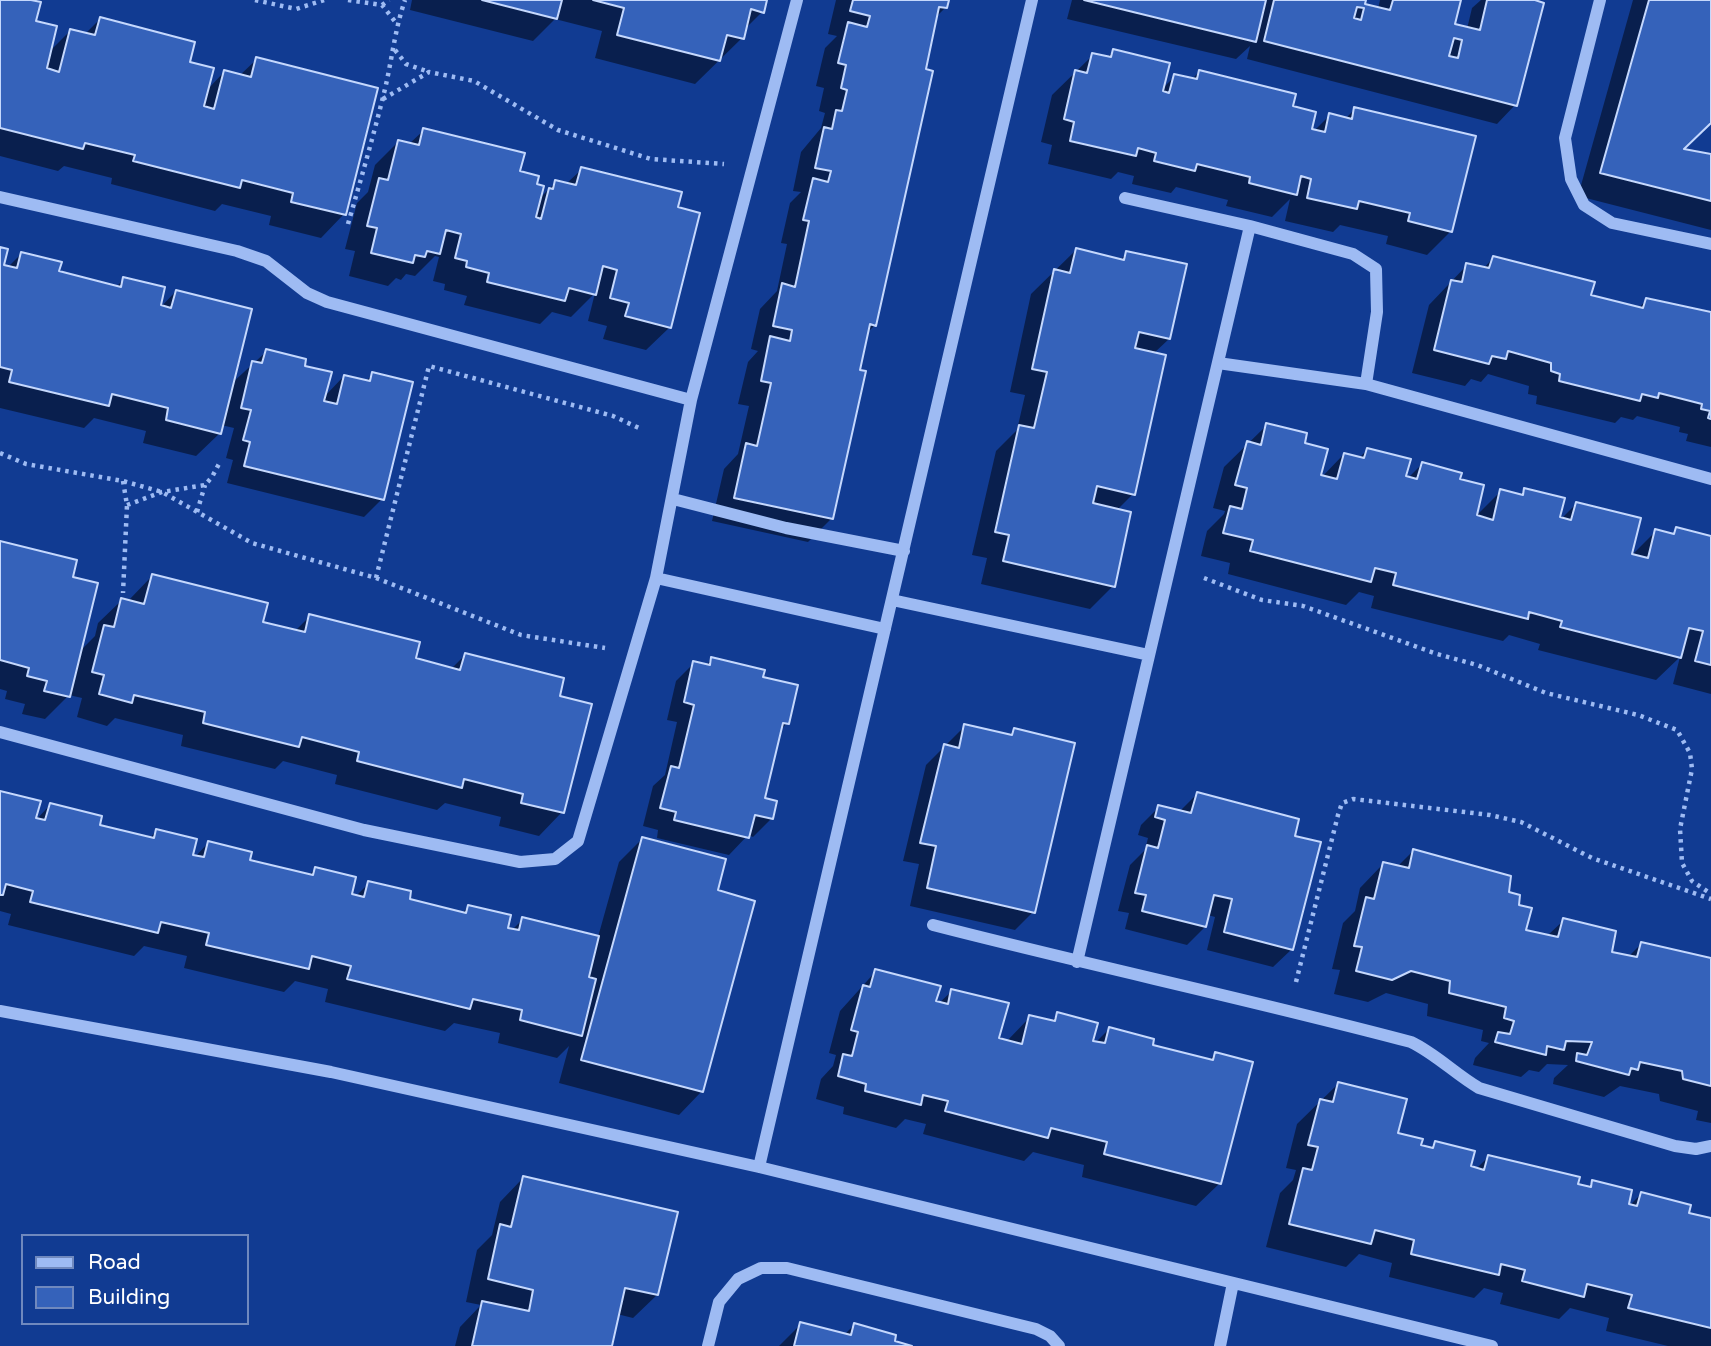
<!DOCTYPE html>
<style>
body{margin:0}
#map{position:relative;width:1711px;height:1346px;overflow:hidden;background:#113b92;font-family:"Varela Round",sans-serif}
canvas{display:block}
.legend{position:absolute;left:21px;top:1234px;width:228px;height:91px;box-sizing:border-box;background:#113b92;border:2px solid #7089be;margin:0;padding:9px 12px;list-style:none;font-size:21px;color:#fff}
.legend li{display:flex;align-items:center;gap:14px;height:35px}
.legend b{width:35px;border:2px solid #7089be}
</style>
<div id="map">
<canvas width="1711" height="1346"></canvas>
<ul class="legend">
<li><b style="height:9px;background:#9ebbf3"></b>Road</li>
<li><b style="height:19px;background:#3562ba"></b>Building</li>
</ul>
</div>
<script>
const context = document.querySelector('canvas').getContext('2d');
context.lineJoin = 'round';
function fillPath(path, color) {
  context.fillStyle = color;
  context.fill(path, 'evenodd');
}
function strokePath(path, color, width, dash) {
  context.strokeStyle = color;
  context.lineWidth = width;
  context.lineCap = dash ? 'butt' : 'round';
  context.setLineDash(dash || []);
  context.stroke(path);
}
fillPath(new Path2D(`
 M0 0H24L49 52 70 31 85 34 100 19 188 63 207 90 224 72 239 76 257 59 344 214 321 238 269 225 271 216 222 204 215 211 111 184 112 178 64 166 58 171 0 156Z
 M412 0H766L762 12 744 30 742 38 695 84 595 58 602 31 555 19 533 41 410 10Z
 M836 0H947L946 7 935 18 875 325 866 334 831 519 808 542 712 521 724 469 738 454 749 406 738 404 748 362 758 351 751 349 760 309 777 291 787 244 781 243 790 203 801 192 793 191 801 152 821 128 825 113 819 111 824 88 816 86 825 48 837 36 828 34Z
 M1072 0H1364L1362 5 1378 9 1380 0H1459L1453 25 1467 29 1472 8 1481 0H1528L1515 105 1497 124 1247 59 1250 46 1236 59 1067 19Z
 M1633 0H1711V120L1681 150 1711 155V230L1578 196Z
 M1113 51 1162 89 1175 76 1192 79 1199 72 1291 107 1310 130 1314 131 1330 115 1345 119 1355 109 1451 231 1427 255 1386 244 1388 236 1340 225 1333 232 1285 221 1290 199 1272 217 1226 206 1228 200 1176 187 1171 193 1132 184 1134 176 1118 172 1111 179 1048 164 1052 145 1041 142 1052 95 1093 55 1107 58Z
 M424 130 518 172 535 186 539 199 556 182 566 184 582 169 676 209 670 327 646 350 603 339 607 326 588 321 595 293 571 317 552 312 540 324 464 305 467 296 444 290 445 284 433 281 439 257 435 256 415 276 406 274 401 280 396 278 388 286 349 276 355 251 345 249 357 203 368 192 375 165 398 142 409 144Z
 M0 248 2 266 7 268 21 254 57 273 116 287 124 279 158 310 176 291 232 383 267 351 303 367 324 397 344 376 365 382 373 374 382 499 364 517 227 483 233 460 226 458 234 428 221 425 220 433 196 456 143 443 146 431 94 418 84 428 0 408Z
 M1076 250 1120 260 1127 253 1169 339 1153 354 1133 494 1117 510 1113 586 1090 609 981 584 987 558 972 555 996 451 1017 430 1025 395 1010 392 1031 294Z
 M1493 258 1589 297 1638 309 1646 300 1711 314V447L1686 441 1688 434 1679 432 1680 427 1637 416 1633 420 1621 417 1615 423 1536 404 1537 396 1528 394 1529 386 1488 374 1481 382 1471 379 1465 386 1412 373 1429 305 1467 265 1483 269Z
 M1267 425 1303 444 1318 481 1344 454 1359 458 1367 450 1404 478 1407 479 1422 464 1458 480 1474 518 1501 491 1519 496 1525 490 1561 519 1576 504 1629 558 1656 531 1671 535 1677 529 1711 537V694L1673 684 1680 657 1656 680 1538 650 1540 644 1509 635 1503 641 1371 608 1374 596 1359 592 1346 605 1228 574 1230 563 1201 556 1207 531 1224 514 1225 511 1213 508 1224 467Z
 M0 542 71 578 80 651 95 636 98 623 122 600 128 601 152 576 261 623 295 631 310 616 414 659 451 669 465 655 558 698 562 812 539 836 499 826 501 817 445 803 437 810 335 784 337 775 283 761 275 769 181 746 183 735 115 718 107 726 77 717 82 698 69 695 45 719 22 714 25 704 5 699 7 691 0 689Z
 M712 659 761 678 787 723 779 732 762 799 771 819 753 837 748 835 729 855 657 838 658 830 643 826 653 786 665 775 677 722 667 720 676 681 694 663 705 666Z
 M965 726 1008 736 1014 730 1033 912 1015 930 910 906 919 864 903 861 926 765Z
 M0 793 34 822 50 805 98 826 149 839 156 831 191 856 195 857 208 843 248 862 308 876 315 869 350 896 355 897 369 883 407 900 462 913 468 907 512 930 523 919 598 937 619 862 642 839 716 891 702 1091 679 1115 559 1083 569 1046 557 1058 498 1043 500 1033 454 1023 445 1031 325 1002 328 989 295 981 284 992 184 968 187 956 144 946 134 956 8 925 11 914 0 911Z
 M1197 794 1293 837 1292 949 1273 967 1207 950 1215 917 1208 915 1205 927 1187 945 1125 929 1129 913 1118 911 1130 865 1145 850 1148 838 1138 835 1141 825 1159 807 1179 812Z
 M1413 851 1507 894 1517 906 1524 931 1547 936 1564 920 1610 953 1628 957 1642 943 1711 960V1123L1696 1120 1698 1111 1660 1101 1659 1094 1620 1086 1604 1097 1553 1084 1554 1078 1568 1065 1547 1064 1539 1072 1529 1070 1521 1077 1473 1065 1475 1058 1489 1043 1481 1041 1483 1030 1427 1016 1428 1004 1386 993 1368 1002 1334 994 1340 970 1332 969 1343 923 1355 911 1360 888 1383 864 1397 867Z
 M876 971 934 1002 939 1003 952 991 997 1039 1006 1042 1030 1017 1051 1022 1058 1014 1091 1042 1095 1043 1109 1029 1151 1046 1208 1061 1215 1054 1220 1183 1196 1206 1082 1177 1084 1165 1033 1152 1024 1161 923 1134 926 1124 905 1119 896 1128 843 1114 844 1107 816 1099 821 1079 833 1066 836 1055 829 1053 840 1011Z
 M1338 1084 1396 1134 1419 1147 1429 1149 1435 1143 1469 1168 1476 1169 1488 1157 1587 1188 1593 1182 1629 1206 1641 1194 1687 1214 1711 1220V1346H1668L1606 1331 1609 1318 1570 1308 1559 1319 1500 1304 1503 1293 1484 1288 1474 1298 1389 1277 1392 1263 1359 1254 1346 1267 1266 1247 1280 1193 1293 1180 1296 1170 1286 1168 1297 1124Z
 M523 1178 657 1295 633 1318 617 1314 610 1346H455L460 1327 481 1305 466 1302 477 1250 492 1235 500 1202Z
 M801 1324 844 1335 854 1325 905 1346H779Z`), '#0007');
const building = new Path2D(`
 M0 0H31L41 2 36 21 57 26 47 68 59 72 70 29 95 35 100 17 195 42 190 62 214 68 204 106 214 109 224 70 251 77 256 57 378 88 346 215 291 202 293 193 242 180 240 188 133 161 135 155 85 143 83 149 0 128Z
 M482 0H562L557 19Z
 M593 0H767L764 13 751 9 744 39 727 35 720 61 617 35 624 8Z
 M853 0H949L947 8 939 7 926 69 933 71 876 326 870 324 860 370 866 371 833 519 734 498 746 443 757 446 771 383 761 381 770 336 790 341 792 330 773 326 782 283 795 287 809 221 803 220 813 178 828 182 831 171 815 168 824 127 832 129 836 110 842 111 847 90 841 88 846 65 838 63 848 22 867 27 870 16 850 11Z
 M1084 0H1266L1256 42Z
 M1274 0H1366L1365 4 1390 10 1393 0H1461L1455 24 1480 30 1487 0H1535L1544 3 1517 106 1264 41ZM1357 7 1364 8 1361 20 1354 18ZM1454 38 1462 40 1458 58 1449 56Z
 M1649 0H1711V123L1684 149 1711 154V201L1600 173Z
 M1113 49 1170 63 1163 91 1169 93 1174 74 1197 79 1199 70 1296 94 1293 106 1316 112 1312 129 1325 132 1329 113 1352 119 1354 107 1476 136 1452 232 1408 221 1410 213 1359 201 1357 209 1307 198 1311 179 1301 176 1297 195 1249 183 1250 177 1197 164 1195 171 1154 161 1156 153 1138 148 1136 156 1070 141 1074 122 1064 119 1075 70 1087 73 1092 53 1111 57Z
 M423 128 525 153 520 171 539 176 537 184 544 186 536 217 541 219 549 188 553 189 555 180 576 185 581 167 682 192 678 207 700 213 671 328 625 316 629 303 610 298 617 270 603 266 596 295 569 288 565 301 487 282 489 273 466 267 467 261 455 258 461 234 446 230 440 254 427 251 425 257 415 255 413 263 371 253 377 228 367 226 379 178 388 180 398 140 419 145Z
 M0 247 8 249 4 265 17 268 21 252 62 262 59 271 121 287 123 277 165 287 161 305 171 308 176 290 252 309 221 434 166 420 168 408 112 394 109 406 9 382 12 370 0 367Z
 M1076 248 1124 260 1126 251 1187 264 1170 339 1139 332 1135 348 1166 355 1135 495 1097 486 1093 503 1131 512 1115 587 1003 561 1009 535 995 532 1019 425 1034 428 1047 372 1032 369 1054 269 1070 273Z
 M1493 256 1595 282 1591 295 1643 308 1646 298 1711 312V419L1708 418 1710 411 1701 409 1702 404 1659 393 1658 398 1642 394 1640 401 1559 381 1560 374 1551 371V363L1508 351 1506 359 1492 356 1489 364 1434 350 1451 280 1462 282 1466 263 1489 268Z
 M266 349 306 359 305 366 332 372 324 401 337 404 344 375 370 381 372 372 413 382 384 500 244 466 250 442 243 440 251 410 241 408 252 361 262 363Z
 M1266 423 1307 433 1305 443 1328 449 1321 475 1337 479 1344 453 1364 458 1367 448 1411 459 1406 476 1417 479 1422 462 1462 473 1460 479 1484 485 1477 515 1493 520 1500 489 1523 495 1524 488 1565 498 1560 517 1571 520 1576 502 1641 518 1632 554 1648 558 1655 529 1674 534 1676 527 1711 536V665L1695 661 1703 631 1689 628 1681 658 1560 627 1562 621 1529 612 1528 619 1393 585 1396 573 1375 568 1371 582 1250 551 1253 540 1223 533 1230 506 1242 509 1247 488 1235 485 1247 441 1261 445Z
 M0 541 77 560 73 577 98 583 70 697 44 691 47 681 27 676 29 668 0 660Z
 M152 574 268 603 263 622 305 632 309 614 420 642 416 658 460 670 465 653 564 678 560 696 592 704 564 813 521 803 523 794 464 779 462 788 357 761 359 752 302 737 299 747 203 723 205 712 134 695 132 703 99 694 104 675 92 672 104 625 114 627 121 598 144 604Z
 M711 657 765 670 763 677 798 685 789 724 783 723 765 798 777 801 773 819 755 815 749 838 674 820 676 812 660 808 671 766 679 768 694 705 684 702 693 661 710 665Z
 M964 724 1012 735 1014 728 1075 743 1035 913 927 888 936 846 920 843 944 744 959 748Z
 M0 791 41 801 36 818 45 820 50 803 102 816 100 825 154 838 156 829 197 839 193 855 204 857 208 841 252 852 250 860 313 875 315 867 356 877 352 894 364 897 368 881 411 891 410 899 466 913 468 905 511 915 508 928 519 930 522 917 599 936 589 977 596 979 582 1036 520 1020 522 1010 473 999 470 1009 347 979 351 966 312 956 309 969 206 945 209 933 161 922 158 933 30 902 33 891 6 884 3 895H0Z
 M1197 792 1299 819 1295 836 1321 842 1293 950 1224 932 1232 899 1214 895 1206 927 1142 911 1146 895 1135 893 1147 845 1158 848 1165 820 1155 817 1158 805 1191 813Z
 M642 837 726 859 718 890 755 901 703 1092 581 1060Z
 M1413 849 1511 876 1509 892 1520 895 1519 905 1532 908 1526 930 1558 937 1563 918 1616 931 1612 952 1637 957 1641 942 1711 958V1086L1683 1079 1682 1071 1640 1062 1638 1070 1631 1068 1629 1075 1576 1061 1577 1053 1587 1055 1592 1042 1566 1041 1564 1050 1547 1046 1546 1055 1495 1042 1498 1032 1510 1034 1514 1021 1504 1018 1506 1007 1449 993 1450 981 1411 971 1392 980 1356 971 1362 947 1354 946 1366 897 1374 899 1383 862 1409 868Z
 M875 969 941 986 936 1001 948 1004 951 989 1009 1003 999 1038 1022 1044 1029 1015 1055 1021 1057 1012 1098 1023 1093 1041 1105 1043 1109 1027 1154 1039 1153 1045 1213 1060 1215 1052 1253 1062 1221 1184 1104 1154 1107 1142 1051 1128 1048 1138 945 1111 948 1101 923 1095 921 1105 865 1091 866 1084 838 1076 843 1054 852 1056 858 1032 851 1030 863 985 870 987Z
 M1338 1082 1407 1099 1398 1133 1423 1139 1421 1145 1433 1148 1435 1141 1475 1151 1471 1166 1484 1170 1488 1155 1580 1177 1578 1184 1591 1187 1592 1180 1632 1190 1629 1204 1637 1206 1641 1192 1691 1205 1689 1213 1711 1218V1328L1628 1308 1632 1295 1587 1284 1584 1297 1522 1281 1525 1270 1501 1264 1499 1275 1411 1254 1414 1240 1375 1230 1371 1244 1289 1224 1303 1168 1312 1170 1318 1147 1308 1145 1320 1099 1333 1102Z
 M523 1176 678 1212 658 1295 625 1288 612 1346H472L482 1301 529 1311 533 1290 488 1279 500 1224 511 1227Z
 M800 1322 851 1335 854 1323 896 1335 895 1341 912 1346H794Z`);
fillPath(building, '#3562ba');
strokePath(building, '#c5d8fd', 2);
strokePath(new Path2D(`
 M255 0 296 9 324 0
 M348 0 382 5 397 24
 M382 5 389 0
 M395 50 406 64 429 72
 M383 99 429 72 474 81 558 130 651 159 724 164
 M348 224C361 179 374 134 385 89 392 59 395 29 405 0
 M0 453 26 464 123 481 162 492 252 543 376 578 521 635 605 648
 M123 481 127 505 123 593
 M127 505 162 492 205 485 212 477 220 462
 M197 512 205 485
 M376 578 429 366 613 416 639 428
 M1204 578 1262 600 1303 606 1437 654 1477 665 1546 693 1638 715 1677 730 1690 753 1692 769 1680 829 1682 863 1692 881 1711 894
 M1296 982 1338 815 1342 803 1353 799 1490 815 1521 822 1592 858 1711 899`), '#9ebbf3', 4.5, [3.5, 5]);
strokePath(new Path2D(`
 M1600 0 1565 138 1571 179 1584 205 1612 223 1711 244
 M0 197 237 251 266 261 307 293 327 302 691 400
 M1125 198 1250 226 1353 254 1376 269 1377 312 1366 384
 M1218 363 1366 384 1711 479
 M673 499 786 528 904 551
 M656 578 885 629
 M892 600 1149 655
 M0 732 364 830 520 862 555 859 578 841 656 578 691 400 797 0
 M933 925C1092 966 1253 1000 1411 1042 1436 1054 1455 1074 1479 1088L1675 1146 1696 1149 1711 1146
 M1077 962 1250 226
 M0 1011 331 1072 759 1167 1492 1346
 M759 1167 1032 0
 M708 1346 719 1302 738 1279 761 1268H787L1036 1329 1050 1336 1059 1346
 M1220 1346 1233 1283`), '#9ebbf3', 12);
</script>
